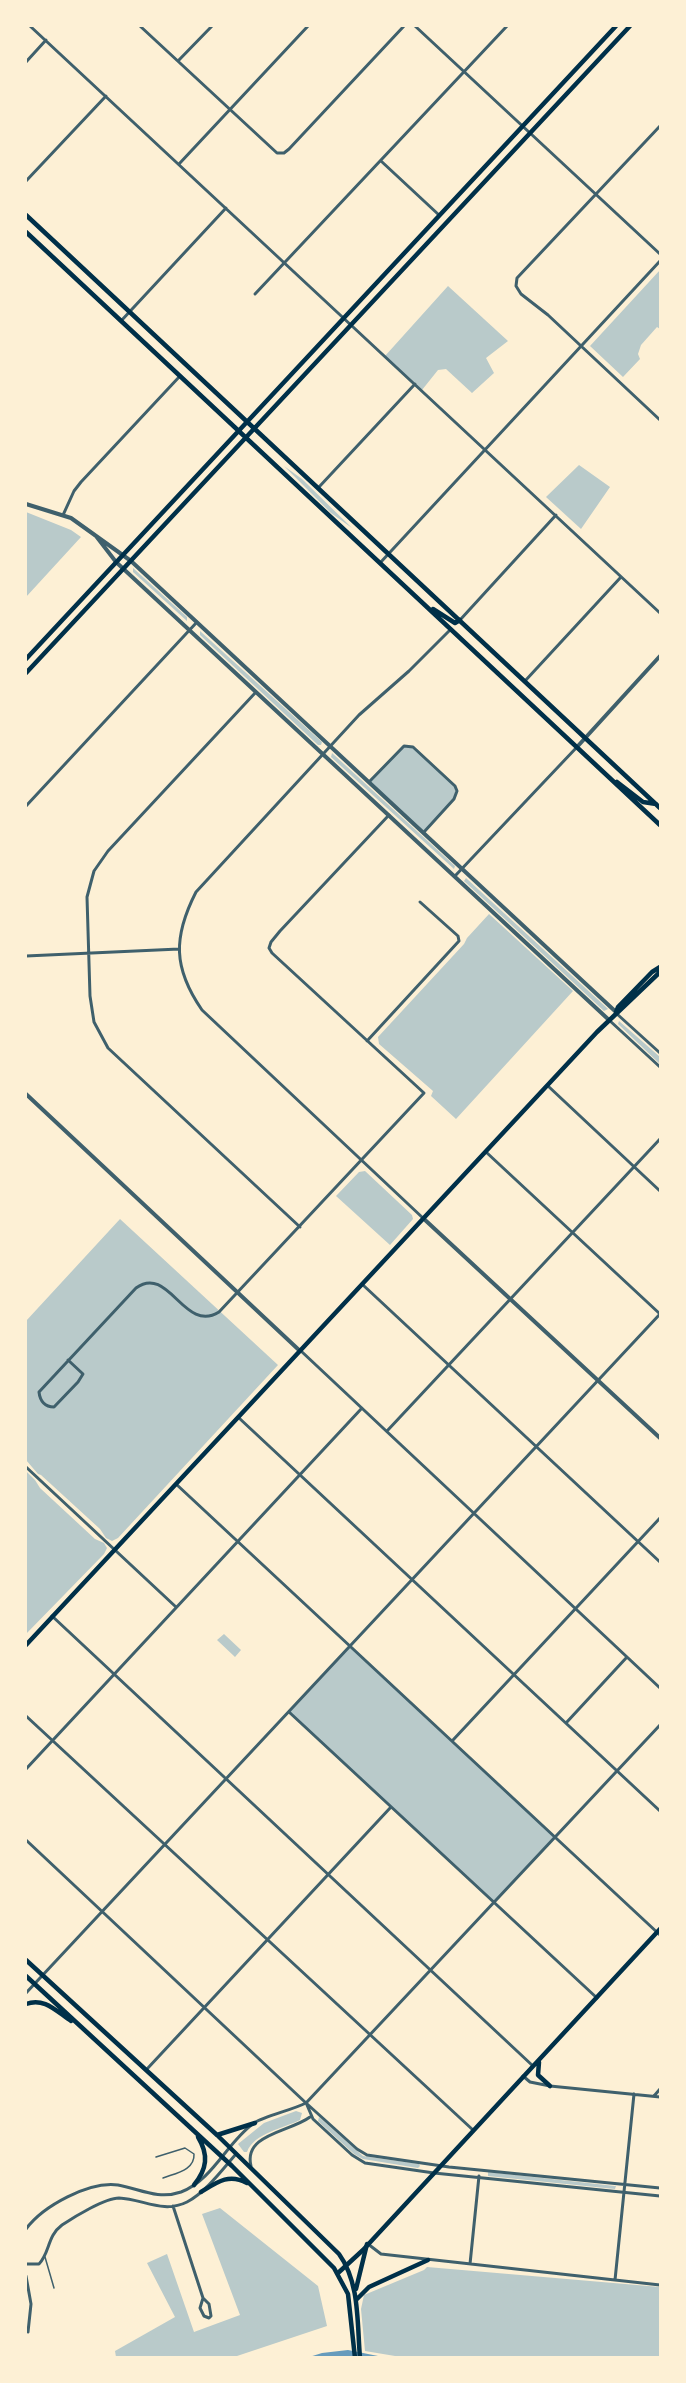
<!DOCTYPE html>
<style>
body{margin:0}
#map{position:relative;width:686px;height:2383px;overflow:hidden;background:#fdf0d5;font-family:Signika,sans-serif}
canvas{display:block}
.frame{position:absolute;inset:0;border:27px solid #fdf0d5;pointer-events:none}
</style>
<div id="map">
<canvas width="686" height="2383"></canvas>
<div class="frame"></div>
</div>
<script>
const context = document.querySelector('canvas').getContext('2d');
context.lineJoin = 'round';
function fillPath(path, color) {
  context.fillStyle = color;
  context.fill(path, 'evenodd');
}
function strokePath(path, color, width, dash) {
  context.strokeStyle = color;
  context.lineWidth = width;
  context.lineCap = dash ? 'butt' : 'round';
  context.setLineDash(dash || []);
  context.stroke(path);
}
fillPath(new Path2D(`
 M660 270V329L657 327 641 345 638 354 640 359 623 377 590 346Z
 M448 286 508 341 486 358 494 373 472 393 446 369 438 370 422 390 385 356Z
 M579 465 610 487 581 529 546 497Z
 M284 466 302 479 352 528 331 513Z
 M26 512 71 530 81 537 26 597Z
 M133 568 187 617V621L133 572Z
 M200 631 322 742 321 745H318L200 635Z
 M403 746 413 747 455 786 456 796 424 832 369 782Z
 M332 753 455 866 454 869 331 757Z
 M466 878 607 1008 608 1009 604 1011 464 881Z
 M489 914 573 991 456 1119 431 1096 433 1091 379 1044 378 1037 464 944 467 938Z
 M619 1021 660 1057V1064L618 1024Z
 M365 1171 412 1215 413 1219 390 1245 336 1196 359 1172Z
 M120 1219 278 1365 118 1538 112 1541 106 1538 100 1529 41 1475 38 1474 26 1460V1321Z
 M26 1471 35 1480 40 1488 95 1539 104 1543 107 1548 104 1554 26 1634Z
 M224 1634 241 1650 235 1657 217 1640Z
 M351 1646 555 1837 494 1903 289 1712Z
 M296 2111 302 2113 300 2120C284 2128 254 2133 247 2152H244L238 2144 264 2123Z
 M319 2117 363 2156 419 2164 420 2166 418 2168 363 2159 354 2154 318 2121Z
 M488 2172 615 2186H616L615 2189 488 2176Z
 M220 2208 318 2286 327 2326 234 2357H116L115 2351 175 2317 147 2263 167 2254 194 2332 240 2315 202 2214Z
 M427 2267 660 2287V2357L407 2358 365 2351 361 2309 364 2295 424 2270Z`), '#b9caca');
fillPath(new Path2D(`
 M348 2350 383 2357 306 2358 322 2353Z`), '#669bbc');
strokePath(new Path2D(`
 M156 2157 185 2148 194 2154C195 2170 176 2173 163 2178
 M45 2257 54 2288`), '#3f606c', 1.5);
strokePath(new Path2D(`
 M30 26 660 613
 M140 26 277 153H284L289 149 404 26
 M415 26 660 254
 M178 61 212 26
 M26 62 46 40
 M660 126 517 278 516 286 521 294 548 315 660 420
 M381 161 439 215
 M179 164 308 26
 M26 181 106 96
 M255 294 507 26
 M121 321 226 208
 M319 487 415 384
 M63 515 74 491 81 482 180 376
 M380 563 660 261
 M460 620 556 515
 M525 681 621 577
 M256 692 108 851 94 871 87 897 90 996 94 1022 108 1048 300 1227
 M369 782 404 746 413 747 455 786 457 791 454 799 424 832
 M26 806 197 622
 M455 876 577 747
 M26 956 179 949
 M617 1014 660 1053
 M609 1020 660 1067
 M367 1041 459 941 458 936 420 902
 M548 1086 660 1191
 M486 1152 660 1314
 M424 1219 202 1010C173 968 173 937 196 892L359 715 409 671 451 629
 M363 1285 660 1562
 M301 1351 660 1688
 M68 1360 83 1374 78 1382 54 1407C45 1407 40 1401 39 1392L136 1288C169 1264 184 1334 219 1312L424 1093 272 953 269 948 271 942 280 931 389 815
 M239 1418 660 1811
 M387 1431 660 1139
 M26 1467 176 1607
 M176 1484 660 1935
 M52 1616 533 2066
 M289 1712 597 1998
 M26 1716 473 2130
 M566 1723 627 1657
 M453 1740 660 1518
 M26 1769 362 1408
 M26 1840 306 2103 357 2149 367 2155 449 2167 660 2188
 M26 1993 660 1314
 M147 2069 391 1807
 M523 2076 530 2082 550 2086 660 2097
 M654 2096 660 2089
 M307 2105 313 2119 352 2155 365 2163 434 2173 660 2196
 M251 2166C243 2134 290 2132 310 2117
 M173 2206 203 2298 200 2308 204 2316 209 2318 211 2316 209 2304 203 2298
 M26 2229C43 2206 89 2181 118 2185 140 2189 158 2200 181 2192 213 2180 227 2142 254 2123 265 2116 292 2110 306 2103L660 1725
 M368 2244 381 2254 660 2285
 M26 2264H39C50 2253 47 2236 62 2225 74 2217 105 2198 119 2198 143 2199 163 2214 187 2202 206 2192 222 2170 236 2154
 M470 2264 479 2176
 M26 2276 31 2304 28 2332 26 2331
 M615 2280 634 2094`), '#3f606c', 3);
strokePath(new Path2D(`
 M26 504 71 518 131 561 616 1012
 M96 536 116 562 609 1020
 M577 747 660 656
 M26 1094 300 1351
 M424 1219 660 1438`), '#3f606c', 4);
strokePath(new Path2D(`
 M26 215 660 808
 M26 232 660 825
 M433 609 455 623 460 620
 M26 659 616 26
 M26 673 630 26
 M617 782 643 802 656 804
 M616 1012 618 1007 652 972 660 967
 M26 1645 597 1032 660 972
 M539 2062 538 2075 550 2086
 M338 2273 363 2250 660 1929`), '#003049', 4.5);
strokePath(new Path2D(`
 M26 1960 217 2135 339 2254C360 2283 357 2323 360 2358
 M26 1976 232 2166 334 2268 348 2294 355 2358
 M26 2004C44 1997 56 2011 71 2021
 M217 2135 255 2123
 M194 2185C207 2169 209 2155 198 2137
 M201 2192C217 2182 229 2173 247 2183
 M356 2289 367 2244
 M356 2300 369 2287 428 2260`), '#003049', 4.5);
</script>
